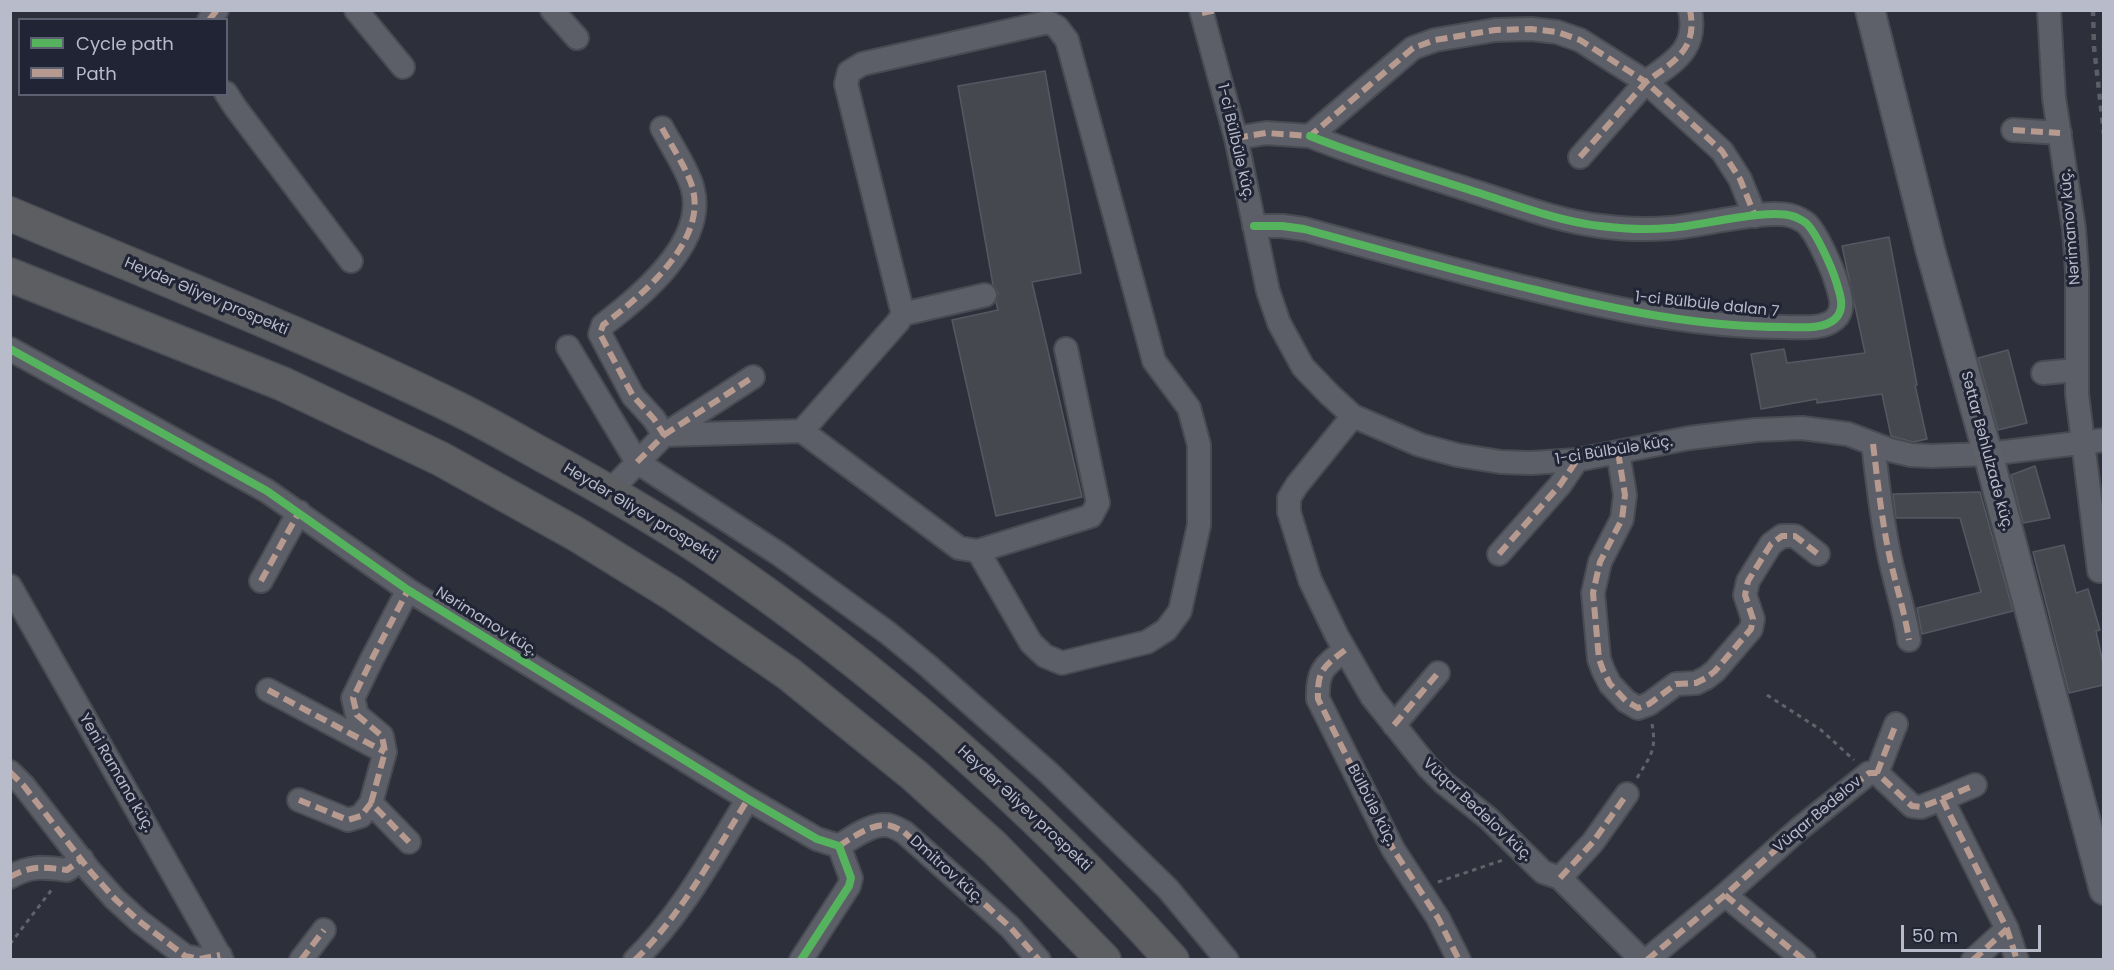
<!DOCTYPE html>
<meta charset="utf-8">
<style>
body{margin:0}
#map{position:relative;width:2114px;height:970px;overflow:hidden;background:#2d303a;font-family:Poppins,sans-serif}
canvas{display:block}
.frame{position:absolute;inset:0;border:12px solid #b8bbc9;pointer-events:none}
.legend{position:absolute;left:18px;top:18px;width:210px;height:78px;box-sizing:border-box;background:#202434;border:2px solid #5d6070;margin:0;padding:8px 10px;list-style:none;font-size:18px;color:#b8bbc9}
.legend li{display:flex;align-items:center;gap:12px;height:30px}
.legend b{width:30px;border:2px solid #5d6070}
.scale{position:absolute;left:1901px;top:925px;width:140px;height:27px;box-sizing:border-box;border:3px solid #b8bbc9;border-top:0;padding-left:8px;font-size:18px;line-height:21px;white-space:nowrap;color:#b8bbc9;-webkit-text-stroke:4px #202434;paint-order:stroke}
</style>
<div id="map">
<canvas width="2114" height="970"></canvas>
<div class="frame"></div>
<ul class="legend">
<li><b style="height:8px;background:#56b35d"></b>Cycle path</li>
<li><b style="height:8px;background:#b69a8f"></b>Path</li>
</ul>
<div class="scale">50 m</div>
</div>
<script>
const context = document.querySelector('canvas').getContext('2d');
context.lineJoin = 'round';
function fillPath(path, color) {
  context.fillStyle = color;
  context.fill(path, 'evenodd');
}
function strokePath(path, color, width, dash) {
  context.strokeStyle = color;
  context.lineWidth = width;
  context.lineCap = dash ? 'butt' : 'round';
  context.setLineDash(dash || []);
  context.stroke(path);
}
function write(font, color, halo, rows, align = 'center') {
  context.font = font + ' Poppins,sans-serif';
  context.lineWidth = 6;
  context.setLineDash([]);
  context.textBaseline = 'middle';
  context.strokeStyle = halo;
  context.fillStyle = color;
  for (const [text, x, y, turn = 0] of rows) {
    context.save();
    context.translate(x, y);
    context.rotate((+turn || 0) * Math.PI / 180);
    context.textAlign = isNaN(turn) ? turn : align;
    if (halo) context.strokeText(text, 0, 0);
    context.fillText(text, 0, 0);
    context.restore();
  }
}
const building = new Path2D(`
 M1045 71 1081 273 1032 282 1082 497 996 516 952 320 998 310 996 302 998 293 993 285 958 86Z
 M1889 237 1917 385H1915L1927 439 1913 442 1891 436 1882 394 1817 403V399L1761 409 1751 354 1784 349 1787 363 1865 353 1842 246Z
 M2008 350 2027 423 1998 430 1978 358Z
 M2035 466 2050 518 2023 523 2011 475Z
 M1980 492 2013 611 1922 634 1917 608 1981 592 1960 518H1896L1893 494Z
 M2064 545 2076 593 2088 589 2100 630 2096 631 2103 663V685L2069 693 2033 552Z`);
fillPath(building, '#464850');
strokePath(building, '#555861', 1.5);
const minor = new Path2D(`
 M356 10 403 67
 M552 10 577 38
 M1201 10 1236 138 1268 291 1279 323 1303 367 1329 394 1353 416 1420 445 1457 455 1501 462 1531 463 1577 460 1689 438 1756 430 1802 428 1848 434 1890 450 1911 455 1931 456 1988 454 2104 440
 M2049 10 2054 98 2074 229 2077 272V394L2099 571
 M209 20 217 10
 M226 93 235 107 351 261
 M2013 130 2060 133
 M1236 138 1266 133 1310 136 1413 48 1435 40 1495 30 1531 29 1557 32 1580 40 1646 82C1674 61 1698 50 1690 10
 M1580 157 1646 82 1722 151 1740 179 1755 216
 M1254 226H1282L1304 229C1381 250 1458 272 1536 290 1617 310 1700 327 1784 327 1799 327 1823 330 1835 319 1846 309 1840 294 1836 281 1832 268 1817 234 1807 224 1804 221 1796 217 1792 216 1768 208 1700 226 1670 228 1648 230 1623 229 1600 226 1558 221 1517 205 1476 192 1421 174 1365 158 1310 136
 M903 314 985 295
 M568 347 637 462 779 554 888 633 927 665 1050 774 1168 889 1227 960
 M10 349 267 491 408 590 748 799 817 839 839 846 851 878 849 886 801 960
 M2043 373 2076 370
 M1353 416 1297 485 1289 498V512L1310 580 1337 636 1372 697 1428 767 1444 783 1488 818 1543 872 1560 878 1642 960
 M664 435 802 431
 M664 435 753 377
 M1873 444C1878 484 1882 524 1891 563 1897 589 1905 614 1909 640
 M1618 452 1625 495 1622 519 1600 562 1593 593 1599 659 1603 670 1610 684 1626 701 1638 708 1649 704 1676 684 1696 683 1706 678 1715 671 1751 629 1753 619 1745 595 1748 581 1771 544 1782 536H1795L1818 554
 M609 492 664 435 654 419 633 396 600 334 603 325C640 297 706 243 693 190 690 174 670 143 662 128
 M978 551 1031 643 1045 656 1062 663 1147 642 1166 630 1180 611 1199 525V445L1189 408 1154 361 1067 40 1057 27 1048 22 862 64 849 72 846 84 903 314 898 322 802 431 959 548 978 551 1091 516 1098 503 1066 349
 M1499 554 1560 485 1577 460
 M261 581 299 512
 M10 586 222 960
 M1345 650C1323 667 1317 671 1318 699L1393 849 1438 918 1459 960
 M268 690 385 752
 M1394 725 1438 673
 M10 772 24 786 90 871 115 899 139 921 185 956 200 959 220 955
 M1877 773 1896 724
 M1942 799 1975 785
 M299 800 348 820 361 816 371 803 409 842
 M371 803 385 752 382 736 357 715 353 698 372 659 408 590
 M839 846C852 838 874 821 891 826 895 827 900 830 904 832L1010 927 1039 960
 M10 877C31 865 44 867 67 870L82 859
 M1560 878 1593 842 1627 794
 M1725 895 1804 960
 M301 960 324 930
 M635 960C682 914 714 854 748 799
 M1647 960 1725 895 1799 829 1869 773H1877L1912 806 1921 807 1942 799 2007 929 2017 960
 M1973 960 2007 929`);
const major = new Path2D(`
 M1870 10 1930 249 1988 454 2104 890`);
const highway = new Path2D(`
 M10 214C161 278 314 338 460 410 488 424 514 439 541 454 596 484 651 515 703 550 876 667 1033 805 1172 960
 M10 275 283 384 441 459 576 534 673 594 789 674 914 775 994 847 1104 960`);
strokePath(minor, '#484b52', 26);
strokePath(major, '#4b4d56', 32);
strokePath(highway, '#494c55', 36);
strokePath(new Path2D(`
 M1767 695 1821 730 1854 760
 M1637 778C1650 756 1657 751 1652 724
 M1438 882 1503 860
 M10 944 53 888`), '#60636a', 3, [4.5, 4.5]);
strokePath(minor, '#5d5f68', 22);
strokePath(major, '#5f616a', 28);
strokePath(highway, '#5c5e61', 33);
strokePath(new Path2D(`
 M2093 10 2094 47 2104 134`), '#5c5e66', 4.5, [6, 6]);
strokePath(new Path2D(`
 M1202 13 1217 10
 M209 20 217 10
 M2013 130 2060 133
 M1236 138 1266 133 1310 136 1413 48 1435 40 1495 30 1531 29 1557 32 1580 40 1646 82C1674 61 1698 50 1690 10
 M1580 157 1646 82 1722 151 1740 179 1755 216
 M664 435 753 377
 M1873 444C1878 484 1882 524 1891 563 1897 589 1905 614 1909 640
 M1618 452 1625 495 1622 519 1600 562 1593 593 1599 659 1603 670 1610 684 1626 701 1638 708 1649 704 1676 684 1696 683 1706 678 1715 671 1751 629 1753 619 1745 595 1748 581 1771 544 1782 536H1795L1818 554
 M637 462 664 435 654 419 633 396 600 334 603 325C640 297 706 243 693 190 690 174 670 143 662 128
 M1499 554 1560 485 1577 460
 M261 581 299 512
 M1345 650C1323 667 1317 671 1318 699L1393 849 1438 918 1459 960
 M268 690 385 752
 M1394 725 1438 673
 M10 772 24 786 90 871 115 899 139 921 185 956 200 959 220 955
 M1877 773 1896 724
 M1942 799 1975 785
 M299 800 348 820 361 816 371 803 409 842
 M371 803 385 752 382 736 357 715 353 698 372 659 408 590
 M839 846C852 838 874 821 891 826 895 827 900 830 904 832L1010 927 1039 960
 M10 877C31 865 44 867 67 870L82 859
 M1560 878 1593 842 1627 794
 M1725 895 1804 960
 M301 960 324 930
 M635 960C682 914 714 854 748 799
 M1647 960 1725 895 1799 829 1869 773H1877L1912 806 1921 807 1942 799 2007 929 2017 960
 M1973 960 2007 929`), '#b69a8f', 6, [12, 6]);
strokePath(new Path2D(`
 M1254 226H1282L1304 229C1381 250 1458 272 1536 290 1617 310 1700 327 1784 327 1799 327 1823 330 1835 319 1846 309 1840 294 1836 281 1832 268 1817 234 1807 224 1804 221 1796 217 1792 216 1768 208 1700 226 1670 228 1648 230 1623 229 1600 226 1558 221 1517 205 1476 192 1421 174 1365 158 1310 136
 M10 349 267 491 408 590 748 799 817 839 839 846 851 878 849 886 801 960`), '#56b35d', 8);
write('15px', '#b8bbc9', '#202434', [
 ["1-ci Bülbülə küç.",1235,142,77],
 ["Nərimanov küç.",2071,227,-95],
 ["Heydər Əliyev prospekti",206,297,23],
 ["1-ci Bülbülə dalan 7",1707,305,6],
 ["1-ci Bülbülə küç.",1614,451,-9],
 ["Səttar Bəhlulzadə küç.",1986,451,75],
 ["Heydər Əliyev prospekti",640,513,31],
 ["Nərimanov küç.",486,622,32],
 ["Yeni Ramana küç.",116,773,60],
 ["Bülbülə küç.",1371,805,63],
 ["Heydər Əliyev prospekti",1024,809,43],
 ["Vüqar Bədəlov küç.",1477,810,43],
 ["Vüqar Bədəlov",1818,815,-40],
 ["Dmitrov küç.",946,870,42]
]);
</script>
